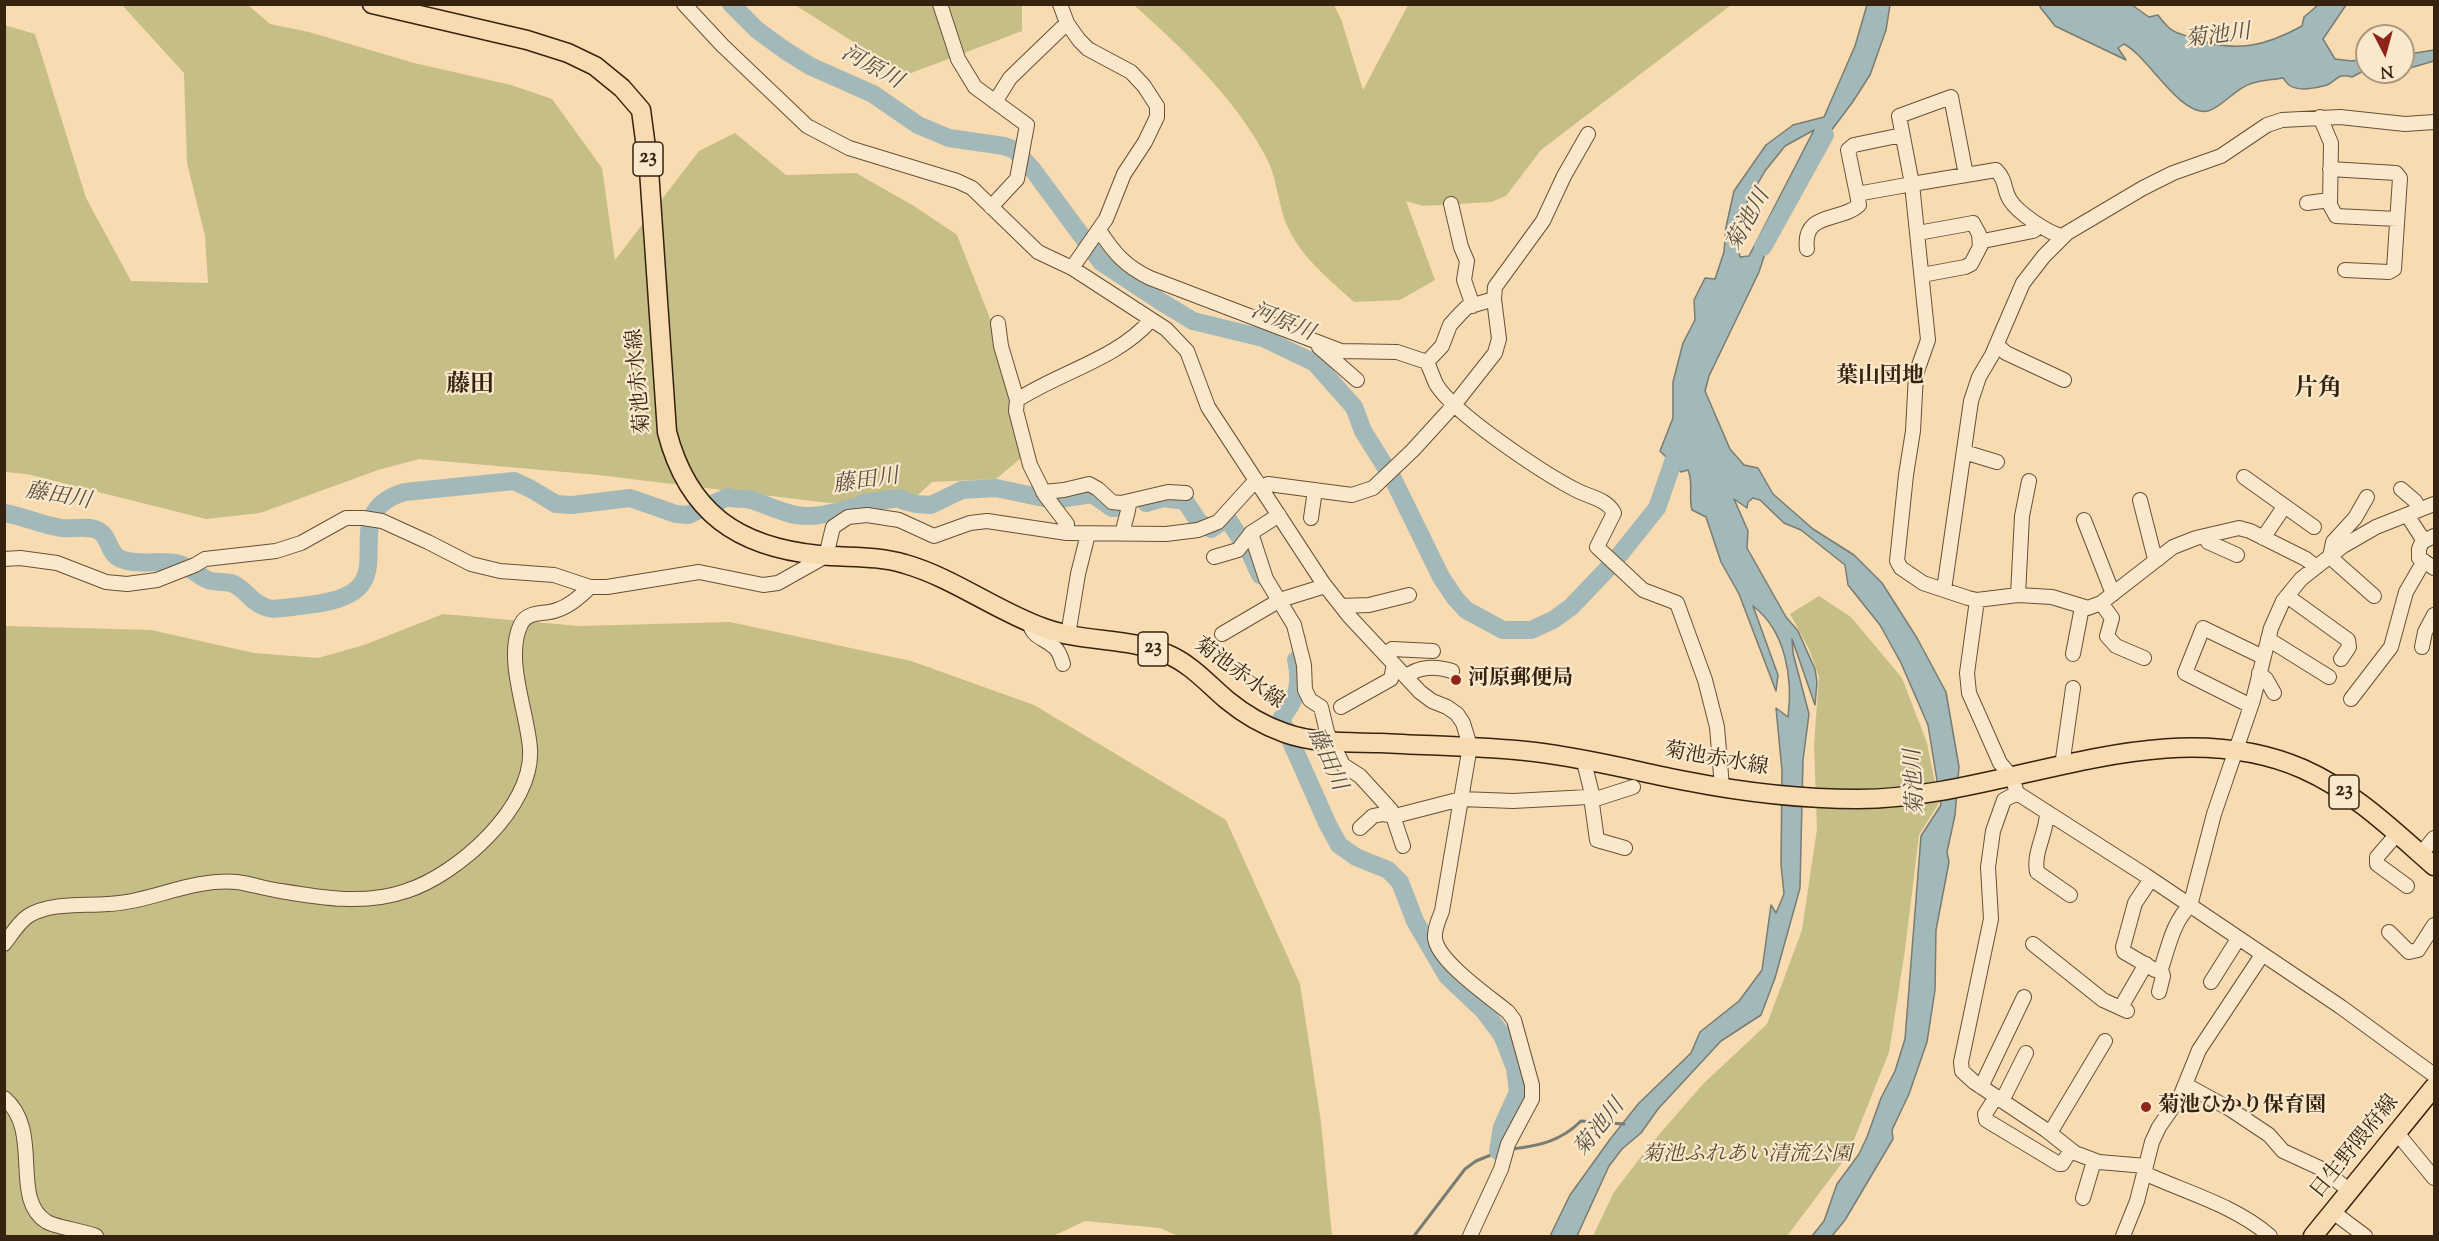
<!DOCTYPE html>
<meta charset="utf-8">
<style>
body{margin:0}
#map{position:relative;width:2439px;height:1241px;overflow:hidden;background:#f8dbb0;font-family:"Sorts Mill Goudy",serif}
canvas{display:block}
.frame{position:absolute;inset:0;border:6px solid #35230f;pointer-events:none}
.north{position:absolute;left:2355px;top:24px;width:60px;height:60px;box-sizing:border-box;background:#fae8cc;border:2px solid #ab9980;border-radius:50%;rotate:174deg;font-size:16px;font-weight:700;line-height:24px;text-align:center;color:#35230f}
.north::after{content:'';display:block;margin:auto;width:21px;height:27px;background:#8f2418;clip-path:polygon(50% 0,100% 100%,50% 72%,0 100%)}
</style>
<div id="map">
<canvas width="2439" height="1241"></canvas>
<div class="frame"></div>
<div class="north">N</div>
</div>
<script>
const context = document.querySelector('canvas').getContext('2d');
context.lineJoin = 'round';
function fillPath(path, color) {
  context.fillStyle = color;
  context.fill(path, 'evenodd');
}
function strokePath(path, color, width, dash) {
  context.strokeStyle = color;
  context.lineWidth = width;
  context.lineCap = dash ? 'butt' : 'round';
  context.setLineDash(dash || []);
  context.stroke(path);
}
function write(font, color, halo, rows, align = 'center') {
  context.font = font + ' "Sorts Mill Goudy","Noto Serif JP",serif';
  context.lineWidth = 4.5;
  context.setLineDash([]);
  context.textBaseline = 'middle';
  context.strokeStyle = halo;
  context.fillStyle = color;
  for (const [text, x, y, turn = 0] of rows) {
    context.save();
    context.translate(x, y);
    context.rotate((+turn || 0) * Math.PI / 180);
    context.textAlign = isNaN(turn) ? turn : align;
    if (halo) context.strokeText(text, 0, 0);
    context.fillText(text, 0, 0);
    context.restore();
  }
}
fillPath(new Path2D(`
 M122 5H248L270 24 309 32 414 63 511 85 552 99 602 168 615 260 699 151 735 133 786 175 856 173 914 206 957 235 991 321 1010 397 1027 453 996 479 932 482 917 496 829 503 598 475 419 459 378 470 260 513 206 519 27 474 5 472 4 25 35 34 86 198 131 281 208 283 205 236 187 163 184 73Z
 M795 5H1022V31L906 75Z
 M1134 5H1334L1341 19 1363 90 1408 5H1731L1541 150 1506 196 1491 202 1423 206 1406 201 1435 280 1400 300 1354 302C1329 279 1299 256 1286 223 1278 203 1277 180 1268 161 1239 102 1182 48 1134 5Z
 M1819 596 1851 617 1902 678 1927 743 1939 803 1919 835 1905 950 1889 1052 1848 1155 1787 1236H1593L1614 1192 1650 1145 1703 1084 1767 1024 1802 930 1817 829 1814 744 1819 677 1809 649 1790 614Z
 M443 614 579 626 730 622 911 661 1034 705 1226 820 1300 984 1321 1122 1332 1236H1178L1160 1228 1085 1221 1053 1236H5L4 626 151 630 254 653 318 658 364 645Z`), '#c5be86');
const water = new Path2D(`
 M2041 4 2132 5 2149 17 2158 15C2173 35 2174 31 2196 39 2236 53 2266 46 2302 26L2304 17 2318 5H2346L2323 39 2335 59 2352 61 2367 58V69L2352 77C2336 73 2338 80 2327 85 2317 88 2298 92 2289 85 2286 83 2285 80 2283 78 2272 80 2260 80 2250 84 2236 88 2221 108 2208 111 2180 117 2148 56 2124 44L2118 48 2126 60 2055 26 2040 7Z
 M1867 5H1890L1886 30 1870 75 1852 103 1785 192 1759 272 1709 376 1705 391 1730 449 1744 465 1758 468 1773 494 1813 529 1854 555 1882 583 1917 638 1946 692 1959 767 1955 815 1947 852 1949 862 1936 930 1935 990 1927 1042 1909 1094 1892 1130 1893 1139 1845 1220 1832 1236H1812L1824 1221 1837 1184 1859 1154 1867 1137 1881 1098 1895 1071 1905 1039 1921 836 1941 805 1928 725 1901 663 1880 625 1848 585 1845 565 1801 530 1784 523 1760 500 1753 498 1748 502 1747 508 1734 499 1748 531 1747 548 1786 617 1798 631 1815 669 1817 682 1815 705 1792 639 1793 653 1809 714 1803 760 1800 888 1775 978 1761 1015 1721 1041 1658 1109 1641 1133 1622 1149 1609 1166 1577 1236H1550L1570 1195 1611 1138 1639 1103 1691 1053 1700 1032 1739 1001 1762 970 1771 905 1776 913 1784 894 1781 865 1782 771 1776 708 1788 717C1793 679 1786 631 1753 606L1778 675 1776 691 1739 594 1721 562 1706 517 1692 510C1688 496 1694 484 1688 470L1681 472 1660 451 1673 418V382L1683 343 1695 320 1694 300 1705 278 1715 279 1724 252 1726 227 1734 191 1766 145 1793 125 1824 117 1855 46ZM1814 130 1749 256 1740 257 1736 236 1745 206 1765 171 1785 146Z
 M2434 50V61L2403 70V55Z`);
fillPath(water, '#a3b8b8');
strokePath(water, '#777c74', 1.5);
strokePath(new Path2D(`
 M1512 1149C1539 1146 1561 1141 1581 1121L1624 1124
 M1414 1236 1465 1169 1476 1161 1503 1150`), '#777c74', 3);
strokePath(new Path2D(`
 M731 4 757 30 786 51 810 66 873 94 918 125 949 138 1004 146 1015 150 1033 170 1101 262 1160 301 1193 321 1263 338 1315 363 1354 407 1363 431 1393 479 1441 577 1455 598 1466 610 1503 630H1531L1553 620 1571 607 1613 563 1657 508 1680 442
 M1763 247 1825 135
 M1146 503 1163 498 1185 501 1199 522 1211 529 1227 518 1250 553 1260 575
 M4 513C23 516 45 526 62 528 74 529 89 525 99 531 110 537 108 554 121 559 138 566 159 560 176 563 189 565 196 575 208 580 215 583 224 581 231 583 248 589 250 605 273 609 296 606 341 605 358 588 385 562 344 509 405 492L514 481 531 489 556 504 572 505 630 498 676 514 688 515 728 497C735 501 743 497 751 500 769 505 787 516 806 516 825 517 844 508 863 506V503L900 498 904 501 916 504 931 505 962 490 996 488 1053 500 1092 494 1112 508H1116
 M1296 660C1302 686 1296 700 1281 719L1328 825 1339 845 1356 857 1388 870 1400 882 1415 921 1447 976 1484 1011 1502 1035 1515 1068 1518 1092 1502 1127 1498 1151`), '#a3b8b8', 18);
const minor = new Path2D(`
 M684 4 722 45 807 126 849 148 957 181 972 188 1038 252 1072 268 1166 329 1187 351 1208 407 1323 583 1349 616 1420 692 1432 701 1447 707 1457 714 1463 723 1470 746 1442 911C1439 919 1434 929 1435 938 1437 961 1490 997 1508 1012L1514 1020 1532 1085V1099L1508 1144 1501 1169 1470 1236
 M940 4 958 59 975 87 1027 125 1017 179 991 207
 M1060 4 1067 23 1079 40 1088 49 1131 72 1144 86 1157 106V117L1145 142 1124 174 1106 219 1072 268
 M995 102 1010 78 1067 23
 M2320 117 2331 143 2330 205 2336 216 2397 219
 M2330 169 2396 173 2400 178 2394 269 2389 272 2345 270
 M1857 194 1848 150 1854 145 1902 135
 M2307 203 2330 200
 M1451 204 1461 247 1467 261 1464 280 1473 306
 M1099 230C1114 253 1125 266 1150 278L1341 351 1397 352 1427 362C1430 369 1433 377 1436 384 1454 414 1543 473 1576 490 1589 497 1607 499 1614 513L1597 547 1643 590 1677 603 1705 680 1717 727 1722 787
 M1918 233 1973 223 1979 234 1980 247
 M2062 236C2048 233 2018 213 2010 200 2003 189 2007 181 1996 170L1912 184 1928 340 1916 374 1913 431 1906 475 1897 561 1901 568 1923 583 1968 598 1977 600 2018 595 2052 597 2088 608 2101 603 2173 547 2196 538 2239 528 2250 531 2306 559 2316 567
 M1807 249C1802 211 1841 222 1859 205L1857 194 1912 184 1899 116 1951 97 1966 175
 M1922 275 1965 267 1971 264 1983 241 2033 231 2040 226
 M998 323 1001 346 1017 400 1016 411 1030 465 1045 495 1067 524V533
 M1997 345 2006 353 2064 380
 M1319 347 1357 380
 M1427 362 1442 346 1450 325 1460 314 1467 307 1494 299
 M1017 400C1060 372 1117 359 1151 320
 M1964 452 1997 462
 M2244 477 2314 527
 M1260 487 1268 484 1352 495 1373 488 1413 450 1454 405 1495 353 1499 339 1494 299 1495 287 1543 221 1564 176 1588 134
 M2401 489 2415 501 2419 509
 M1043 492 1064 490 1089 484 1098 489 1112 502 1121 503 1168 492 1186 493
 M2367 497 2355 518 2333 542 2330 557 2374 596
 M2140 500 2154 555 2158 559
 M1279 515 1251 533 1266 579 1294 625 1304 665 1305 690 1310 700 1321 707 1327 732 1343 765 1360 776 1391 810 1403 846
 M2407 515 2424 541
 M1311 518 1315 490
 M2084 520 2113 594
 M1123 534C1123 523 1129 514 1129 502
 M2205 536 2208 542 2237 555
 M2434 536 2422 542 2419 549V558L2434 568
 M2263 538 2284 507
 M1214 557 1238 550 1251 533
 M4 559 20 558 57 563 106 582 127 584 157 580 195 565 205 559 276 551 301 543 346 518H363L382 521 428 542 471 564 500 571 554 575 590 587H607L699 572 763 585 778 583 826 556 833 527 848 517 867 515 899 520 934 536 970 523 987 521 1067 533 1166 534 1198 530 1218 522 1256 480
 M1944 590 1971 401 1979 377 1992 355 2023 283 2044 256 2067 233 2143 188 2173 173 2221 156 2267 125 2282 120 2340 117 2405 124 2434 122
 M2018 595 2022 516 2029 481
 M2287 596 2348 640 2349 647 2341 659
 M1977 600 1967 673 1969 693 2000 763 2012 777 2017 793 2145 875 2341 1007 2434 1075
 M2101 603 2112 618 2107 636 2116 646 2144 658
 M1341 606 1369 605 1409 595
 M1029 622C1033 638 1042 637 1053 646 1059 650 1061 658 1063 664
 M1222 634 1280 600 1325 586
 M1068 635 1078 574 1088 534
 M2268 639 2329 677
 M2422 647 2425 632 2434 615
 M2073 654 2082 607
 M1385 655 1392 649 1433 651
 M2259 673 2266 679 2274 693
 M1406 677C1418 666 1436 666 1452 671
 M2351 699 2391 647 2406 592 2424 561
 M2251 706 2185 673 2203 628 2263 657
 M1341 707 1391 679 1394 664
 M1583 758 1593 798 1592 804 1597 840 1625 848
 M2062 766 2073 688
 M2017 793 2004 800 1993 831 1988 867 1991 919 1961 1062 1962 1071 1974 1082 2046 1130 2075 1153 2099 1162 2146 1166
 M2047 812C2047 833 2033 852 2037 872L2070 895
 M1360 828 1373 816 1383 814 1395 816 1461 799 1513 801 1588 797 1599 798 1633 787
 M2397 834 2377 857V864L2407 886
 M2421 854 2434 838
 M2151 879 2135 903 2123 947 2124 952 2155 970 2161 969C2168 949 2173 921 2190 906L2214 814 2253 700 2271 628 2283 601 2301 579 2343 546 2376 527 2434 504
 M2389 932 2409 952 2418 950 2434 925
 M4 944C11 935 19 922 28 916 50 902 83 906 108 904 152 902 191 878 237 882 251 884 266 889 281 891 322 898 366 905 406 891 457 875 534 807 530 749 528 714 504 658 521 624 528 610 545 615 557 610 570 606 581 596 590 587
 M2033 944 2103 1000 2127 1011
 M2211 982 2238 939
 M2159 992 2163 976 2161 969
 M2121 1007 2146 964
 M2186 1085 2230 1109 2269 1135 2283 1151 2322 1169 2350 1191
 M1981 1087 2024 997
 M1996 1097 1985 1114 1986 1120 2059 1164H2062L2071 1150
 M4 1098C44 1131 9 1199 47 1222 56 1227 83 1231 96 1236
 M2002 1101 2026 1053
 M2050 1133 2105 1041
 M2397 1133 2434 1178
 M2144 1173C2187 1193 2234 1205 2270 1236
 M2083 1198 2094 1161
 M2333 1212 2365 1236
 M2123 1236 2137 1201 2152 1142 2159 1127 2180 1097 2199 1050 2262 955`);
const major = new Path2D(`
 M372 4 527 40 568 53 595 66 622 88 641 110 649 170 667 432C688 513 738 547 819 555 847 558 876 555 905 564 954 578 996 611 1044 628 1084 643 1129 637 1167 654 1191 664 1207 683 1227 700 1244 714 1265 726 1285 733 1316 744 1349 742 1381 743 1432 746 1483 746 1535 752 1586 758 1635 771 1686 781 1742 792 1801 799 1858 799 2005 799 2160 707 2303 769 2353 791 2394 831 2434 866
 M2313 1236 2434 1087`);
strokePath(minor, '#665137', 16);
strokePath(major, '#35230f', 21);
strokePath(minor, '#fae8cc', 14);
strokePath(major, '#f8dbb0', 18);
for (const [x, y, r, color] of [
 [1456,680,6,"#8f2418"],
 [2146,1107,6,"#8f2418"]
]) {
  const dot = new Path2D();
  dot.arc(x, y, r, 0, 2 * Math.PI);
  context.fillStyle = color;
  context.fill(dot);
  strokePath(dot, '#fae8cc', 2);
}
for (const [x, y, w] of [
 [648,159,30],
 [1153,649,30],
 [2344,792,30]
]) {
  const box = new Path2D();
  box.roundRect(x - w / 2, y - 17, w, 34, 4.5);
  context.fillStyle = '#fae8cc';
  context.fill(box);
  strokePath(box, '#35230f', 1.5);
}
write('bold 20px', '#35230f', null, [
 ["23",648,159],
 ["23",1153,649],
 ["23",2344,792]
]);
write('21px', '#35230f', '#fae8cc', [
 ["菊池赤水線",641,381,-95],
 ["菊池赤水線",1238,675,36],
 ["菊池赤水線",1716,761,10],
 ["日生野隈府線",2356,1148,-51]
]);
write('bold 21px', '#35230f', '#fae8cc', [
 ["河原郵便局",1468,680],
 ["菊池ひかり保育園",2158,1107]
], 'left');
write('italic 21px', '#594a2d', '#fae8cc', [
 ["菊池ふれあい清流公園",1747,1156]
]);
write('italic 22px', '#565042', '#fae8cc', [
 ["菊池川",2218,38,-7],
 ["河原川",871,69,29],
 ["菊池川",1750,221,-61],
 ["河原川",1282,324,22],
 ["藤田川",866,483,-8],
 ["藤田川",58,498,10],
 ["藤田川",1325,760,66],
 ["菊池川",1917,782,-93],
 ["菊池川",1601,1129,-51]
]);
write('bold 22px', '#35230f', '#fae8cc', [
 ["葉山団地",1880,378]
]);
write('bold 24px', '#35230f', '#fae8cc', [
 ["藤田",470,387],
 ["片角",2318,391]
]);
</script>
